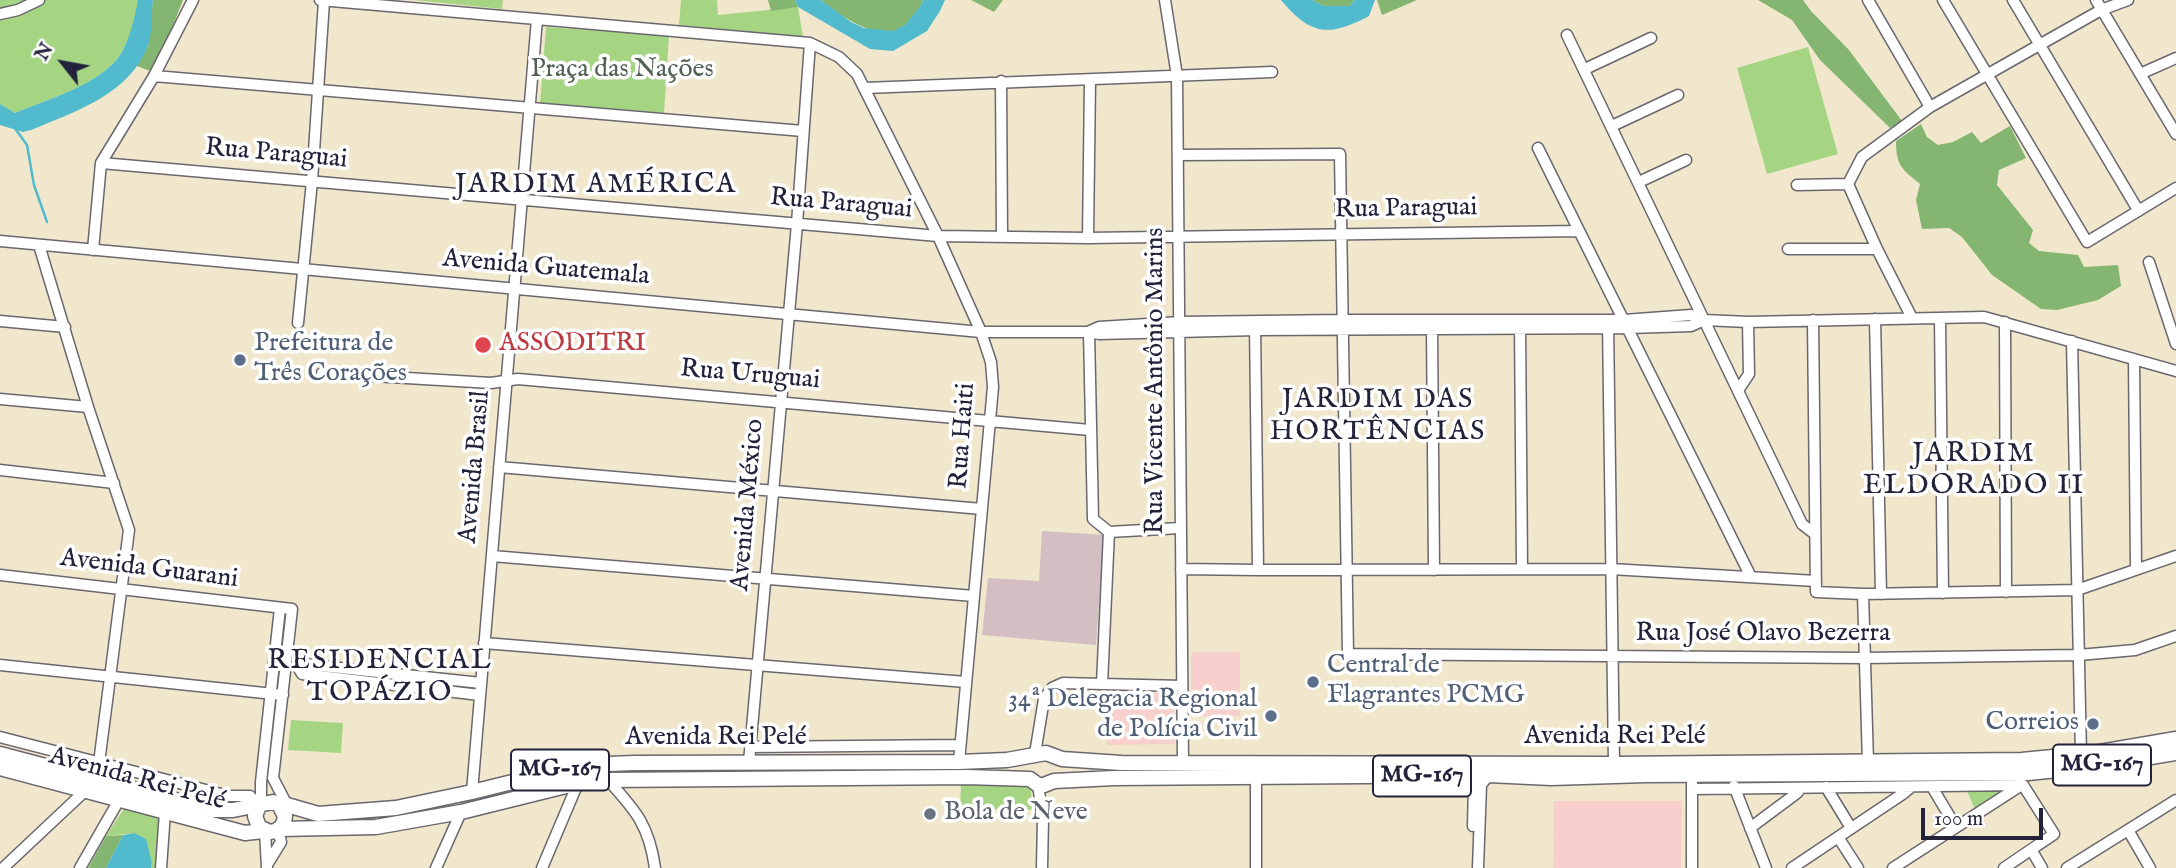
<!DOCTYPE html>
<meta charset="utf-8">
<style>
body{margin:0}
#map{position:relative;width:2176px;height:868px;overflow:hidden;background:#f1e7cd;font-family:"IM FELL English",serif}
canvas{display:block}
.north{position:absolute;left:28px;top:28px;width:70px;height:70px;-webkit-text-stroke:5px #fff;paint-order:stroke;rotate:301deg;font-size:19px;font-weight:700;line-height:28px;text-align:center;color:#22223b}
.north::after{content:'';display:block;margin:auto;width:24px;height:32px;background:#22223b;clip-path:polygon(50% 0,100% 100%,50% 72%,0 100%)}
.scale{position:absolute;left:1921px;top:808px;width:122px;height:32px;box-sizing:border-box;border:4px solid #22223b;border-top:0;padding-left:9px;font-size:21px;line-height:24px;white-space:nowrap;color:#22223b;-webkit-text-stroke:5px #fff;paint-order:stroke}
</style>
<div id="map">
<canvas width="2176" height="868"></canvas>
<div class="north">N</div>
<div class="scale">100 m</div>
</div>
<script>
const context = document.querySelector('canvas').getContext('2d');
context.lineJoin = 'round';
function fillPath(path, color) {
  context.fillStyle = color;
  context.fill(path, 'evenodd');
}
function strokePath(path, color, width, dash) {
  context.strokeStyle = color;
  context.lineWidth = width;
  context.lineCap = dash ? 'butt' : 'round';
  context.setLineDash(dash || []);
  context.stroke(path);
}
function write(font, color, halo, rows, align = 'center') {
  context.font = font + ' "IM FELL English",serif';
  context.lineWidth = 7;
  context.setLineDash([]);
  context.textBaseline = 'middle';
  context.strokeStyle = halo;
  context.fillStyle = color;
  for (const [text, x, y, turn = 0] of rows) {
    context.save();
    context.translate(x, y);
    context.rotate((+turn || 0) * Math.PI / 180);
    context.textAlign = isNaN(turn) ? turn : align;
    if (halo) context.strokeText(text, 0, 0);
    context.fillText(text, 0, 0);
    context.restore();
  }
}
fillPath(new Path2D(`
 M1191 652H1240V716H1191V702L1199 701 1200 691 1191 689Z
 M1174 693 1175 744 1107 745 1106 694Z
 M1554 801H1682L1681 868H1553Z`), '#f7d0cd');
fillPath(new Path2D(`
 M1042 531 1104 535 1096 645 982 635 988 578 1039 581Z`), '#d2bec3');
fillPath(new Path2D(`
 M0 0H138C136 16 130 37 122 52 103 84 48 99 15 113L0 104Z
 M414 0H503L502 9Z
 M681 0H717L718 15 798 7 803 37 679 25Z
 M546 27 669 36 664 113 540 103Z
 M1808 47 1838 154 1767 174 1737 68Z
 M291 720 343 723 341 753 288 750Z
 M961 785 1025 787 1031 789 1032 810 960 809Z
 M1967 791H2002L1975 810Z
 M125 807 162 819 157 868H151L152 862 134 833 106 836Z`), '#a5d583');
fillPath(new Path2D(`
 M153 0H183L172 28 150 71 137 66 148 46Z
 M768 0H795L798 7 771 11Z
 M821 0H923L922 4C917 11 911 20 905 25 880 45 841 16 821 0Z
 M971 0H1003L994 12Z
 M1312 0H1354L1350 6H1324Z
 M1377 0H1417L1382 15Z
 M1758 0H1803L1811 11 1849 50 1902 121 1890 128 1820 60 1792 20Z
 M1921 124 1927 137 1938 145 1953 142 1972 132 1981 143 2010 126 2026 158 1999 170 1997 185 2033 230 2029 243 2039 251 2078 255 2084 267 2118 265 2121 286 2098 300 2057 310 2041 309 1992 275 1962 237 1949 228 1922 229 1916 200 1920 184C1902 169 1896 166 1896 141Z
 M123 835 106 868H88L106 836Z`), '#84b671');
fillPath(new Path2D(`
 M138 0H153C151 15 153 35 147 48 128 95 74 112 31 130L23 132 0 125V104L15 113C48 99 103 84 122 52 130 37 135 16 138 0Z
 M795 0H821L851 22 864 28 893 31 905 25 922 4 923 0H945L940 11 927 31 893 51 870 49 798 7Z
 M1281 0H1312L1324 6H1350L1354 0H1375L1369 16C1329 37 1311 36 1281 0Z
 M134 833 146 839 152 863 151 868H106L123 835Z`), '#51bbcd');
strokePath(new Path2D(`
 M14 127 27 145 34 185 47 222`), '#51bbcd', 2.5);
const minor = new Path2D(`
 M320 0 810 43 839 57 857 74 938 236 981 332 991 362 993 387 959 762
 M1165 0 1177 76 1183 763
 M1868 0 1930 107
 M1943 0 2087 242 2176 188
 M2013 0 2138 210
 M2096 0 2176 134
 M0 14 18 10 39 0
 M1567 35 1802 524 1815 534
 M1585 69 1651 38
 M2140 74 2176 58
 M154 76 803 131
 M1001 81 1002 236
 M865 88 1272 72
 M1612 126 1678 95
 M1538 148 1751 577
 M1178 155 1340 154 1348 654 1864 658 2079 655 2135 650 2176 636
 M101 163 938 236 1088 238 1579 231
 M1639 182 1686 160
 M1797 185 1848 184
 M1088 238 1090 80
 M0 241 981 332H1089L1099 334 1256 330 1628 328 1691 326 1704 320
 M39 245 88 407 129 530 99 763
 M1788 249H1877
 M93 250 101 163 154 76 193 0
 M2149 262 2176 344
 M1912 318 1877 249 1848 184 1862 157 1930 107 2101 10 2128 0
 M1940 318 1943 593
 M1875 319 1881 594
 M1813 320 1816 592 1863 594 2077 590 2176 556
 M0 321 65 327
 M1608 322 1614 764
 M2005 322 2006 592
 M298 323 312 181 324 1
 M1255 324 1258 570
 M1520 324 1522 569
 M1432 328 1434 570
 M1090 331 1099 327 1180 322 1343 320H1624L1691 315 1704 320 1748 322 1984 317 2176 371
 M1089 332 1093 519 1109 532
 M2072 341 2081 755
 M2134 359 2136 568
 M322 373 491 383 518 379 1090 430
 M1739 389 1749 374 1748 322
 M0 399 88 407
 M499 467 982 509
 M0 470 114 483
 M1109 532 1180 528
 M492 556 974 596
 M1181 569 1258 570 1611 569 1816 581
 M0 575 292 609 273 778 287 805 285 809
 M1863 594 1868 763
 M484 643 966 682
 M0 665 283 695
 M1102 684 1109 532
 M480 695 302 674 299 669 303 664 481 683
 M0 737 229 796H250L260 806
 M750 747 960 745
 M1035 754 1044 699 1052 688 1063 683 1182 686
 M749 762 797 224 810 43
 M1467 776 1474 783 1473 826
 M1256 778V868
 M608 780C636 811 649 825 655 868
 M1038 785 1043 818 1042 868
 M1734 786 1766 868
 M1826 787 1851 828
 M1932 787 1956 827
 M1692 789 2023 785
 M472 792 537 19
 M261 805V782L280 608
 M1750 828 1797 793 1801 788
 M2128 830 2150 868
 M265 831 267 868
 M1838 837 1858 868
 M2032 851 2042 868
 M268 863 281 842 278 830
 M3 868 85 791
 M80 868 119 800
 M161 868 165 812
 M436 868 461 812
 M542 868 578 783
 M1478 868 1481 785 1489 775
 M1692 868V783
 M1792 868 1904 793 1911 787
 M1893 868 2020 786
 M2004 868 2054 834 2023 785
 M2067 868 2176 800`);
const major = new Path2D(`
 M0 754 213 810H233L273 802 279 805 285 816C284 826 279 831 270 832L259 827 255 816 259 806
 M0 768 245 833 263 831
 M279 805H287L318 814 396 808 472 792 581 765 635 763 959 762 1007 760 1046 753 1062 759 1121 763 1614 764 2022 760 2094 753 2176 739
 M279 829 376 827 461 812 578 783 608 780 967 777 1030 779 1038 785H1044L1054 781 1114 778 1489 775 1551 778 1645 775 2028 773 2096 766 2176 753`);
strokePath(minor, '#6a676e', 13);
strokePath(major, '#6a676e', 17);
strokePath(minor, '#fff', 10);
strokePath(major, '#fff', 14);
for (const [x, y, r, color] of [
 [483,345,9,"#e0444e"],
 [240,360,7,"#5c6f8a"],
 [1313,682,7,"#5c6f8a"],
 [1271,716,7,"#5c6f8a"],
 [2093,724,7,"#5c6f8a"],
 [930,814,7,"#6b7280"]
]) {
  const dot = new Path2D();
  dot.arc(x, y, r, 0, 2 * Math.PI);
  context.fillStyle = color;
  context.fill(dot);
  strokePath(dot, '#fff', 2.5);
}
for (const [x, y, w] of [
 [2102,765,98],
 [560,770,98],
 [1422,776,98]
]) {
  const box = new Path2D();
  box.roundRect(x - w / 2, y - 20.5, w, 41, 5);
  context.fillStyle = '#fff';
  context.fill(box);
  strokePath(box, '#22223b', 2);
}
write('bold 24px', '#22223b', null, [
 ["MG-167",2102,765],
 ["MG-167",560,770],
 ["MG-167",1422,776]
]);
write('26px', '#506154', '#fff', [
 ["Praça das Nações",622,71]
]);
write('26px', '#22223b', '#fff', [
 ["Rua Paraguai",276,155,5],
 ["Rua Paraguai",841,205,5],
 ["Rua Paraguai",1406,210,-1],
 ["Avenida Guatemala",546,269,5],
 ["Rua Uruguai",750,376,5],
 ["Rua Vicente Antônio Marins",1157,381,-90],
 ["Rua Haiti",964,436,-86],
 ["Avenida Brasil",476,467,-85],
 ["Avenida México",749,505,-85],
 ["Avenida Guarani",149,570,7],
 ["Rua José Olavo Bezerra",1763,635],
 ["Avenida Rei Pelé",1615,738],
 ["Avenida Rei Pelé",716,739],
 ["Avenida Rei Pelé",137,780,15]
]);
write('26px', '#4e5e75', '#fff', [
 ["Prefeitura de",254,345],
 ["Três Corações",254,375],
 ["Central de",1327,667],
 ["Flagrantes PCMG",1327,697],
 ["34ª Delegacia Regional",1257,701,"right"],
 ["de Polícia Civil",1257,731,"right"],
 ["Correios",2079,724,"right"]
], 'left');
write('26px', '#be3a42', '#fff', [
 ["ASSODITRI",499,345]
], 'left');
write('26px', '#5b616d', '#fff', [
 ["Bola de Neve",944,814]
], 'left');
context.letterSpacing = '2px';
write('28px', '#22223b', '#fff', [
 ["JARDIM AMÉRICA",596,186],
 ["JARDIM DAS",1378,401],
 ["HORTÊNCIAS",1378,433],
 ["JARDIM",1974,455],
 ["ELDORADO II",1974,487],
 ["RESIDENCIAL",380,662],
 ["TOPÁZIO",380,694]
]);
context.letterSpacing = '0px';
</script>
